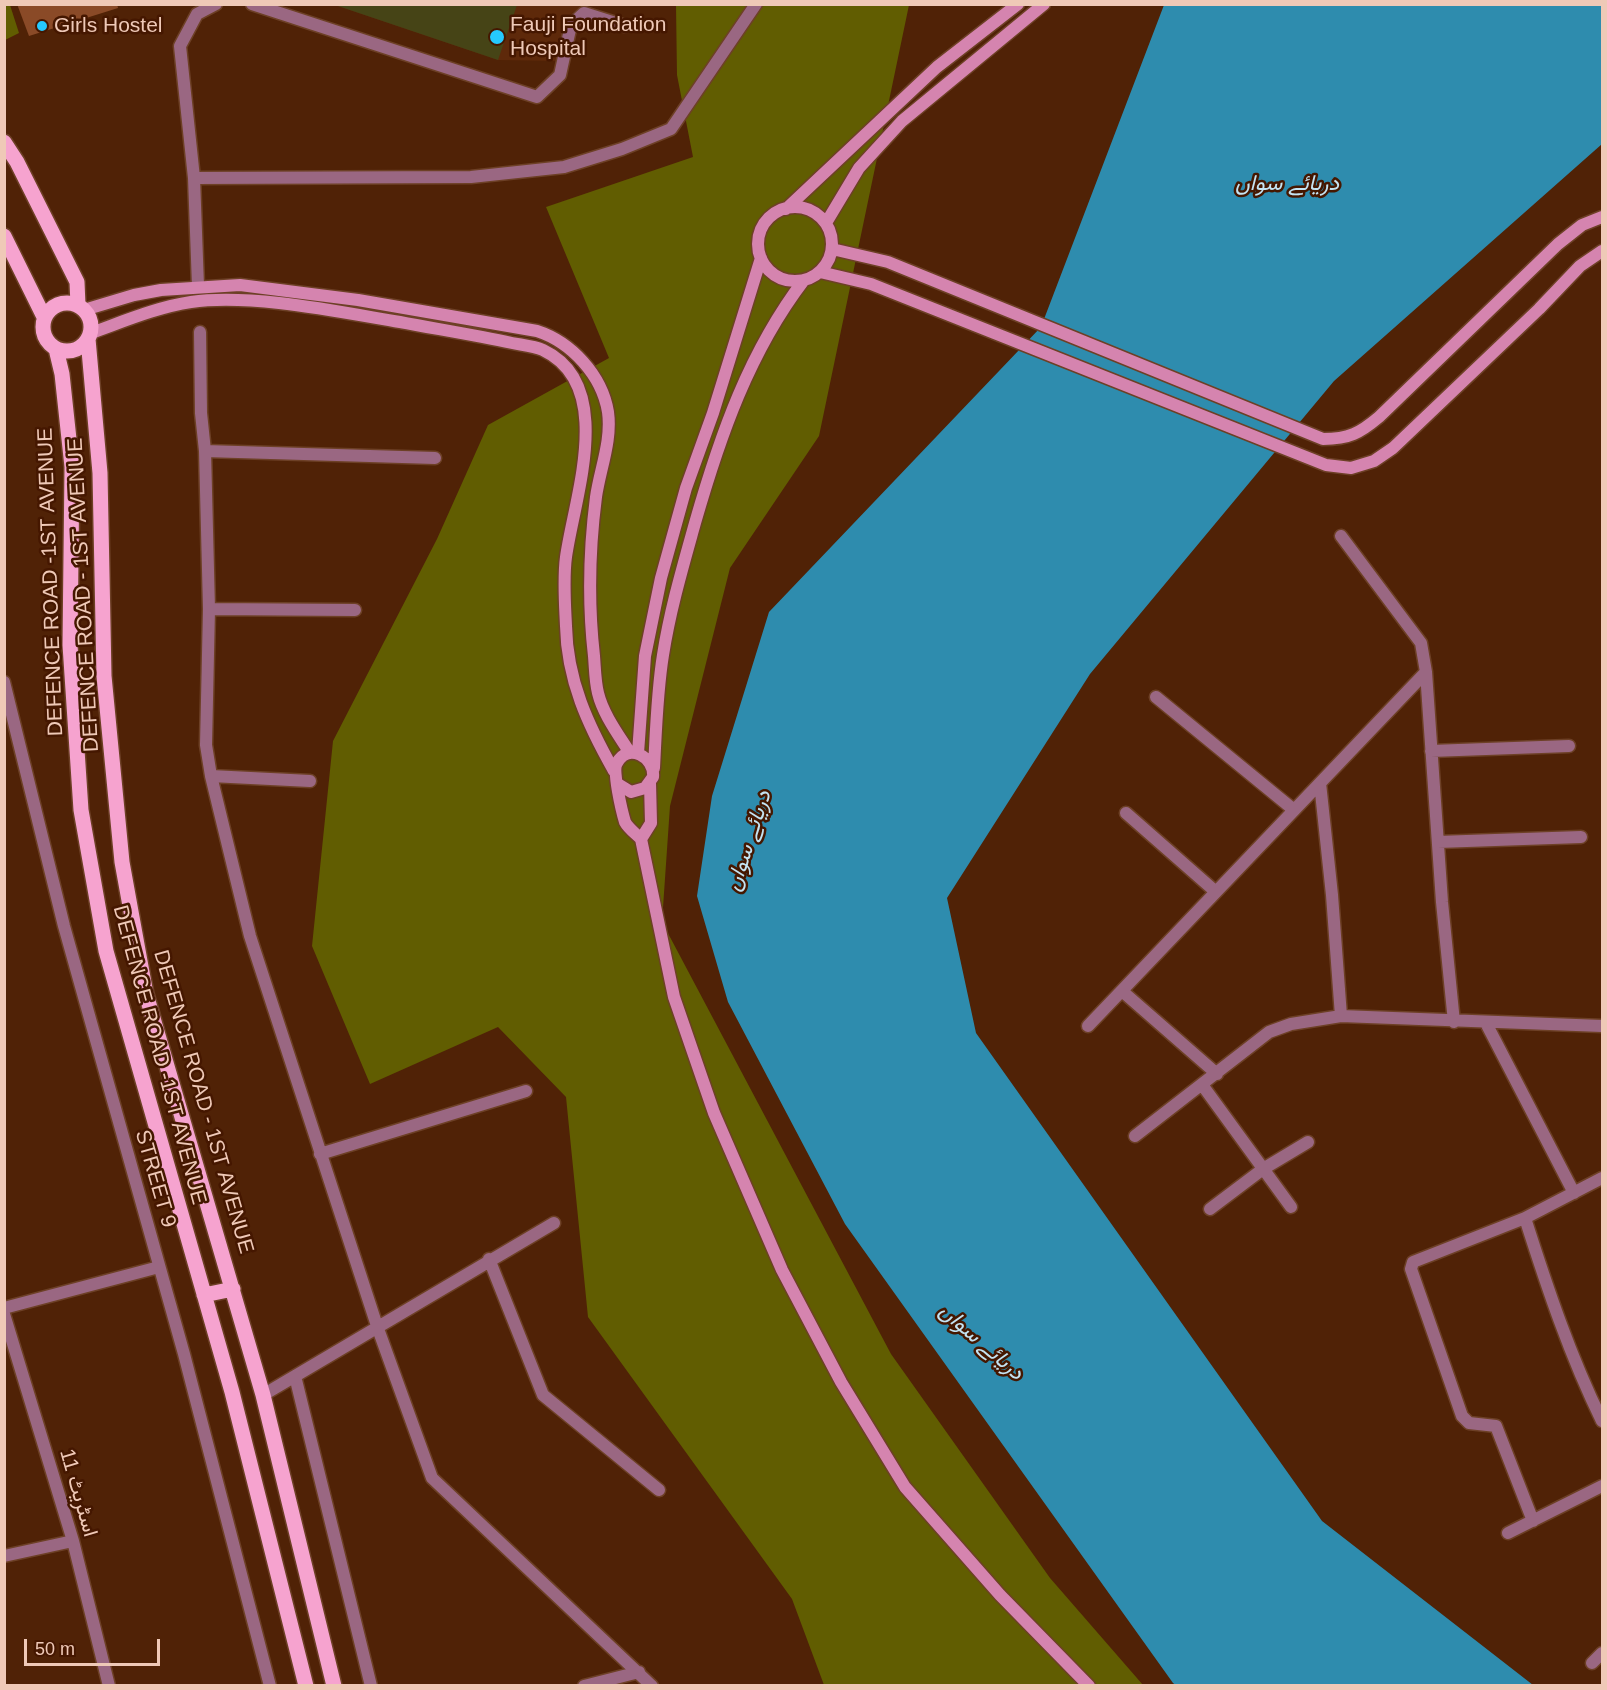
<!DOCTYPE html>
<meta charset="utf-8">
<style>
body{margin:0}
#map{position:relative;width:1607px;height:1690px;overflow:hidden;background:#502206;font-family:Helvetica,sans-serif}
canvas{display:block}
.frame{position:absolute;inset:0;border:6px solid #efc9b7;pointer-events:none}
.scale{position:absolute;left:24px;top:1639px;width:136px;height:27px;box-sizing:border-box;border:3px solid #efc9b7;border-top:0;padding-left:8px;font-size:18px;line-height:21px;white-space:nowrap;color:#efc9b7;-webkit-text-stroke:4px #451700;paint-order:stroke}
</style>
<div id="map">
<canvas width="1607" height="1690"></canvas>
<div class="frame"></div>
<div class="scale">50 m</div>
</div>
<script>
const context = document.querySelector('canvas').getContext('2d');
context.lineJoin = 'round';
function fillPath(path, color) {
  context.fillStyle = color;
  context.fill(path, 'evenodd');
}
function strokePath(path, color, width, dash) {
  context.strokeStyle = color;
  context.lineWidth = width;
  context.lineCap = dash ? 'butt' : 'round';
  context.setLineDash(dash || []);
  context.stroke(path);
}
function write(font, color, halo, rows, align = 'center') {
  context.font = font + ' Helvetica,Vazirmatn,sans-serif';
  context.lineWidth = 5;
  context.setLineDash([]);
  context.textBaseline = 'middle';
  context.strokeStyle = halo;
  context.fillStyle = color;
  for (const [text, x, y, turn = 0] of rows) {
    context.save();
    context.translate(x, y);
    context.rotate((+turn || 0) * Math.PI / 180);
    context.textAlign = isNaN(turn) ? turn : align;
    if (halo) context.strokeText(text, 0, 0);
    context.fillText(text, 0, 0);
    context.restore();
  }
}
fillPath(new Path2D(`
 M335 5H585L572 13 557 61 498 60Z`), '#5e290a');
fillPath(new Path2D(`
 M335 5H517L498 60Z`), '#464416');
fillPath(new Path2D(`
 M4 5H10L19 33 5 40Z
 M676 5H909L819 436 730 568 670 806 662 922 891 1354 1050 1578 1143 1685H824L792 1599 588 1317 566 1097 498 1027 370 1084 312 946 333 741 437 539 488 425 609 358 546 207 693 157 677 75Z`), '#615d01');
fillPath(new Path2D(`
 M1164 5H1602V144L1334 381 1090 674 947 898 976 1033 1322 1521 1533 1685 1177 1686 1173 1683 845 1224 728 1002 697 896 712 796 769 612 1041 327Z`), '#2e8cae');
fillPath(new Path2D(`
 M17 4H117L118 8 29 36Z`), '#8a4a27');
const minor = new Path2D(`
 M252 4 537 97 560 75 571 25 584 13 625 26
 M194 178 471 177 564 167 622 149 671 129 756 4
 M198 286 194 178 180 46 197 14 216 4
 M200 332 201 413 205 451 209 609 206 745 211 776 250 936 377 1326 432 1478 652 1686
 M205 451 435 458
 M1341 536 1421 643 1426 672 1442 902 1454 1022
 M209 609 355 610
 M4 682 64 926 184 1354 270 1686
 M1156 697 1294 810
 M1431 751 1569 746
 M211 776 310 781
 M1320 783 1332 895 1341 1016
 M1126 813 1216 892
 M1438 842 1581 837
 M1122 991 1217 1074
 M1486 1023 1574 1193
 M1088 1026 1426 672
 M1203 1086 1291 1207
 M1135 1136 1269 1032 1291 1024 1341 1016 1602 1026
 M320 1154 526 1091
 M1602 1178 1525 1218C1547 1287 1570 1356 1602 1421
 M1210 1209 1263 1169 1308 1142
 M1525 1218 1413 1262 1411 1269 1462 1416 1469 1423 1496 1426 1533 1521
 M489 1259 543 1395 659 1490
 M4 1308 159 1267
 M4 1314 73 1541 109 1686
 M295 1376 371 1686
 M263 1395 554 1223
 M1508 1533 1602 1486
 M4 1556 73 1541
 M1592 1663 1602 1653
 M584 1686 639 1672`);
const secondary = new Path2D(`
 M758 244a37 37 0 1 1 74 0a37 37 0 1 1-74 0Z
 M786 209 937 67 1018 4
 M826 223 859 168 902 121 1044 4
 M832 249 888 262 1323 439C1349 439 1360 433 1379 417L1558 244 1582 225 1602 217
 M820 272 871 284 1326 465 1351 468 1374 461 1393 448 1539 309 1580 266 1602 251
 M84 310 134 295 161 290 240 285 358 300 537 331C571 342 602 375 608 412 612 441 600 469 596 497 589 551 588 603 594 656 595 668 595 681 598 693 603 714 618 734 630 753
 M91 333C122 322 157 307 191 302 250 293 340 312 400 322 437 329 475 335 512 343 522 345 534 346 543 350 617 385 574 498 566 557 563 579 565 604 566 626 567 680 588 725 614 771
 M638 753 645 656 661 578 686 488 713 413 761 258
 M654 768C656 730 657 692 663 655 670 610 683 566 695 523 720 436 749 352 804 280
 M618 784 631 792 645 788 653 777C655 757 628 742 617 763 612 770 622 812 625 822 628 828 636 834 641 839L674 997 714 1113 782 1270 841 1382 905 1487 1000 1595 1089 1686
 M641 839 651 823 650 783`);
const primary = new Path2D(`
 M4 142 17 162 77 282 78 305
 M4 236 44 317
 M43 327a24 24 0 1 1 48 0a24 24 0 1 1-48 0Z
 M88 339 100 473 104 676 122 862 146 994 263 1395 334 1686
 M56 349 62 374 72 467 70 645 81 810 106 951 232 1392 306 1686
 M204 1295 233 1289`);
strokePath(minor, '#6d4026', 15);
strokePath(secondary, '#6d4026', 15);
strokePath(primary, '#6d4026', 18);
strokePath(minor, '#9a6782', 12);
strokePath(secondary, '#d584af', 12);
strokePath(primary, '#f6a3cf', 15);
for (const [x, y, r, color] of [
 [42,26,6,"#25c9fe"],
 [497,37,8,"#25c9fe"]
]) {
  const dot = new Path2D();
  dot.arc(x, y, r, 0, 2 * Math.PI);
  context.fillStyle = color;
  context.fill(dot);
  strokePath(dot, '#451700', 2);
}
write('21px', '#efc9b7', '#451700', [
 ["Fauji Foundation",510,25],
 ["Hospital",510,49],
 ["Girls Hostel",54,26]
], 'left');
write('21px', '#efc9b7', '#451700', [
 ["DEFENCE ROAD -1ST AVENUE",51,582,-92],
 ["DEFENCE ROAD - 1ST AVENUE",84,595,-93],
 ["DEFENCE ROAD -1ST AVENUE",159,1055,75],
 ["DEFENCE ROAD - 1ST AVENUE",203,1102,74],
 ["STREET 9",155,1179,74],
 ["اسٹریٹ 11",78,1493,74]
]);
write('italic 22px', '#c4e4f3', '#451700', [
 ["دریائے سواں",1287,184],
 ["دریائے سواں",749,841,-72],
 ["دریائے سواں",981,1342,41]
]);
</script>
